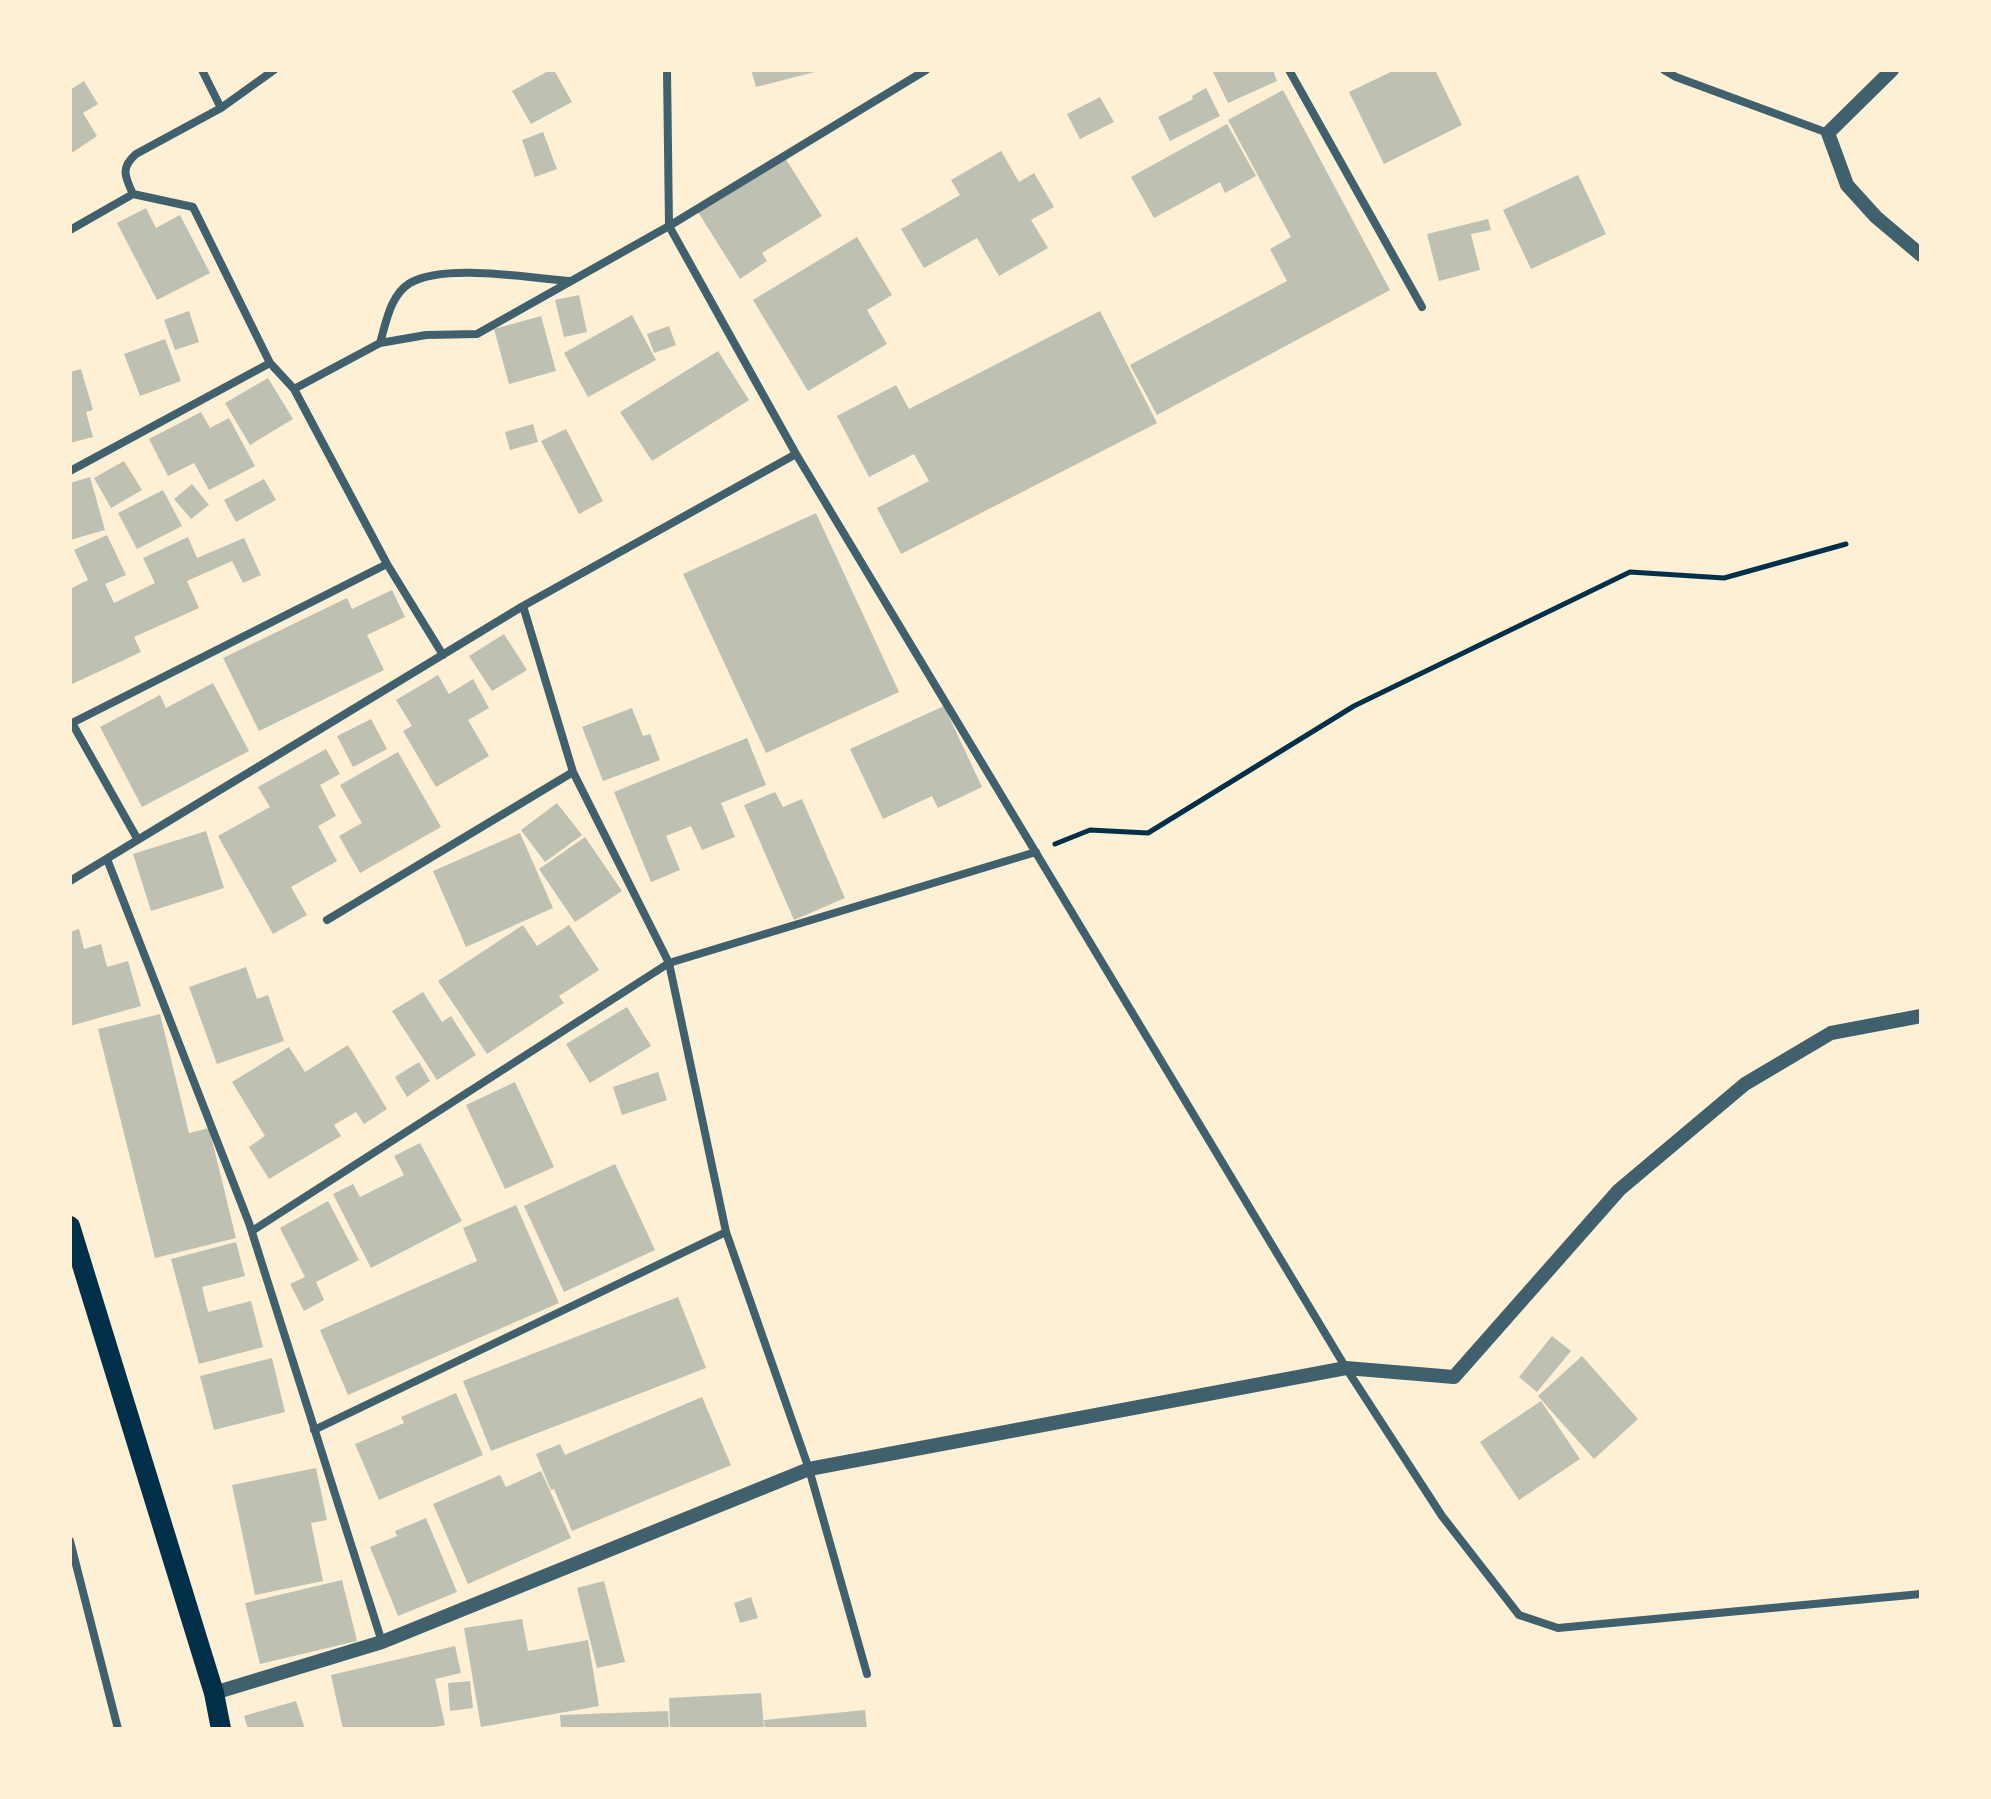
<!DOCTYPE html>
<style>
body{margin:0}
#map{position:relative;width:1991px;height:1799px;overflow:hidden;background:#fdf0d5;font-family:Cabin,sans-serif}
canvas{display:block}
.frame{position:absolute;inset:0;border:72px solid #fdf0d5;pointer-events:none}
</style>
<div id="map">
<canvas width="1991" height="1799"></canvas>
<div class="frame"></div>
</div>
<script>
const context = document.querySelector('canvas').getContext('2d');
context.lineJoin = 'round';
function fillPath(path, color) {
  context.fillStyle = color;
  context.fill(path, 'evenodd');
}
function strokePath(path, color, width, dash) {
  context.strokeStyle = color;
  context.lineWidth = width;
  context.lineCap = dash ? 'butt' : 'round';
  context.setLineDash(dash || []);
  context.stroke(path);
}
fillPath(new Path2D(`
 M550 70H554L572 102 531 124 512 91Z
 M751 70H819V71L756 87Z
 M1212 70H1273L1277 81 1228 103Z
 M1395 70H1435L1462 125 1384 164 1349 92Z
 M84 81 98 104 83 113 97 136 70 154V90Z
 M1206 88 1220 116 1170 141 1158 117 1193 99 1192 96Z
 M1283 90 1390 290 1157 415 1130 365 1287 281 1270 249 1291 237 1228 120Z
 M1100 97 1114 122 1080 139 1067 114Z
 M1227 124 1256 176 1225 193 1220 182 1154 218 1131 177Z
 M543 132 557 169 535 177 522 140Z
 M1001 151 1019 182 1034 173 1054 207 1031 220 1048 248 999 276 977 238 924 268 901 229 960 195 951 180Z
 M785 158 822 216 762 253 767 261 740 279 698 212Z
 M1578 175 1606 234 1531 269 1503 210Z
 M146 208 156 228 180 215 210 273 157 300 117 223Z
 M1488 219 1491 230 1471 234 1480 270 1439 281 1427 234Z
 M857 237 892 295 867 310 887 344 808 391 753 300Z
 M579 295 587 332 564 337 555 300Z
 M189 311 199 342 175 350 164 320Z
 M1100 311 1157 423 901 554 877 508 929 481 914 454 869 477 837 416 896 385 909 409Z
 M632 315 656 360 588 397 564 353Z
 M541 316 556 371 509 384 494 329Z
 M669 326 676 345 654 353 647 334Z
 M165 339 181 381 140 396 124 354Z
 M718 351 749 400 652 461 620 412Z
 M81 369 93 410 86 412 93 437 70 443V372Z
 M268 378 293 419 250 445 225 403Z
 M201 412 210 428 229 418 255 466 209 490 194 463 168 476 149 439Z
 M533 424 538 442 510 450 505 432Z
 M566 429 603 501 579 514 541 441Z
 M124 461 142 490 111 508 94 478Z
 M90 477 105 530 70 540V483Z
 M264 479 276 500 236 522 224 500Z
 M192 484 209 505 191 519 174 499Z
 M163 490 182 526 137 549 118 513Z
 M816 513 899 692 766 753 683 574Z
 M107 535 126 575 105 584 114 603 155 583 143 558 188 537 197 558 244 538 261 575 243 583 232 561 187 581 199 608 134 637 141 652 70 685V589L88 580 74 550Z
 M392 590 405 617 367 635 384 670 259 731 223 658 347 598 352 609Z
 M504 634 527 670 492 691 469 656Z
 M438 675 449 694 473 679 489 708 468 720 489 756 436 787 403 731 412 726 396 700Z
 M213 683 249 751 142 807 100 727 160 695 166 708Z
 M944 706 982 787 938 808 932 796 883 819 850 749Z
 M632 708 643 736 650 734 660 760 603 781 582 727Z
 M371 719 387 749 353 767 337 736Z
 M747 738 766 785 721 803 735 837 702 850 691 826 666 836 680 870 651 882 614 792Z
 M326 749 340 774 320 785 336 816 318 826 337 861 291 887 307 915 273 934 218 836 270 807 258 787Z
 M398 752 441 827 360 873 339 836 362 823 340 785Z
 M775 792 783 807 802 799 845 898 794 920 744 805Z
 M557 803 582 835 545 862 521 830Z
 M206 831 224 888 151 911 133 854Z
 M520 833 553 908 466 947 433 871Z
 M585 837 622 891 575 922 539 869Z
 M523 925 537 946 569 925 599 970 559 996 564 1003 487 1054 438 981Z
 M79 929 84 949 101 944 107 967 128 961 141 1006 70 1026V932Z
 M246 967 257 999 268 995 284 1041 217 1064 189 987Z
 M423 992 442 1022 451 1016 476 1055 437 1080 392 1011Z
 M627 1007 651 1046 590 1083 566 1044Z
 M160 1014 189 1133 209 1128 236 1238 155 1258 98 1029Z
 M348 1045 387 1109 364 1124 356 1112 334 1125 341 1136 269 1179 249 1147 265 1136 232 1082 289 1047 305 1072Z
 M419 1062 430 1081 407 1097 395 1077Z
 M658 1072 667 1100 622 1115 613 1087Z
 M515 1082 554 1167 505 1189 466 1105Z
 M420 1143 462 1221 371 1268 333 1194 353 1184 360 1197 404 1175 394 1156Z
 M615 1164 655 1250 564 1292 524 1206Z
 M328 1201 359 1260 316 1282 324 1300 304 1311 290 1284 305 1277 280 1228Z
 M516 1205 559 1303 348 1395 320 1330 477 1261 463 1228Z
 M236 1242 245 1276 202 1287 208 1312 251 1301 263 1347 199 1364 171 1259Z
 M678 1297 706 1368 491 1451 463 1381Z
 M1552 1336 1571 1351 1537 1392 1519 1377Z
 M1582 1356 1638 1419 1594 1459 1538 1396Z
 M272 1358 285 1412 214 1430 200 1376Z
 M456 1393 483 1455 379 1500 355 1444 404 1423 401 1417Z
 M702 1397 731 1465 572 1531 554 1489 551 1490 536 1454 560 1444 565 1455Z
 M1541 1401 1580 1459 1519 1500 1480 1442Z
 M316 1468 327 1520 311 1523 323 1581 255 1595 232 1485Z
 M541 1471 571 1538 468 1584 433 1504 500 1475 506 1487Z
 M426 1518 457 1592 398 1616 370 1547 397 1536 395 1531Z
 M342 1580 357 1641 260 1664 245 1603Z
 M604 1581 625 1662 597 1668 577 1588Z
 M751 1597 758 1618 740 1623 734 1603Z
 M522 1619 528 1651 588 1640 599 1706 481 1727 464 1628Z
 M455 1646 461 1673 435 1679 445 1725 426 1729H343L331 1675Z
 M470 1681 473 1708 450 1711 448 1683Z
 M761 1693 764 1729H670L669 1698Z
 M296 1701 305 1729H248L244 1716Z
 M865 1710 867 1729H765L764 1720Z
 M668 1711 669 1729H561L560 1715Z`), '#bec0b2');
strokePath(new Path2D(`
 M1055 844 1090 830 1148 833 1354 706 1630 572 1724 578 1846 544`), '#003049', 5);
strokePath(new Path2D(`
 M202 70 221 108
 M274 70 221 108 136 154C120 168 125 177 133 194L193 207 270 363 294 389 387 564 443 655
 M667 70 669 226 796 454 1346 1368 1442 1516 1519 1615 1558 1628 1921 1594
 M1289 70 1422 307
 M1664 70 1676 77 1828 133
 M70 230 133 194
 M380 343C386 323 390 295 410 283 445 263 529 278 570 281
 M294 389 380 343 426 335 477 334 669 226 926 70
 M70 471 270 363
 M523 606 573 772 669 963 726 1232 809 1469 867 1674
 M72 723 138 840
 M70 724 387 564
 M107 859 249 1223 382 1642
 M70 881 523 606 796 454
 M327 920 573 772
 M252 1231 669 963 1036 852
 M314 1430 726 1232
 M70 1541 118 1729`), '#3f606c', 8);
strokePath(new Path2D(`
 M1892 70 1828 133 1847 185 1876 217 1921 255
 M214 1693 382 1642 809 1469 1346 1368 1454 1377 1619 1190 1745 1084 1831 1033 1921 1016`), '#3f606c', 14);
strokePath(new Path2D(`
 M70 1226 214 1693 221 1729`), '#003049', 20);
</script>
